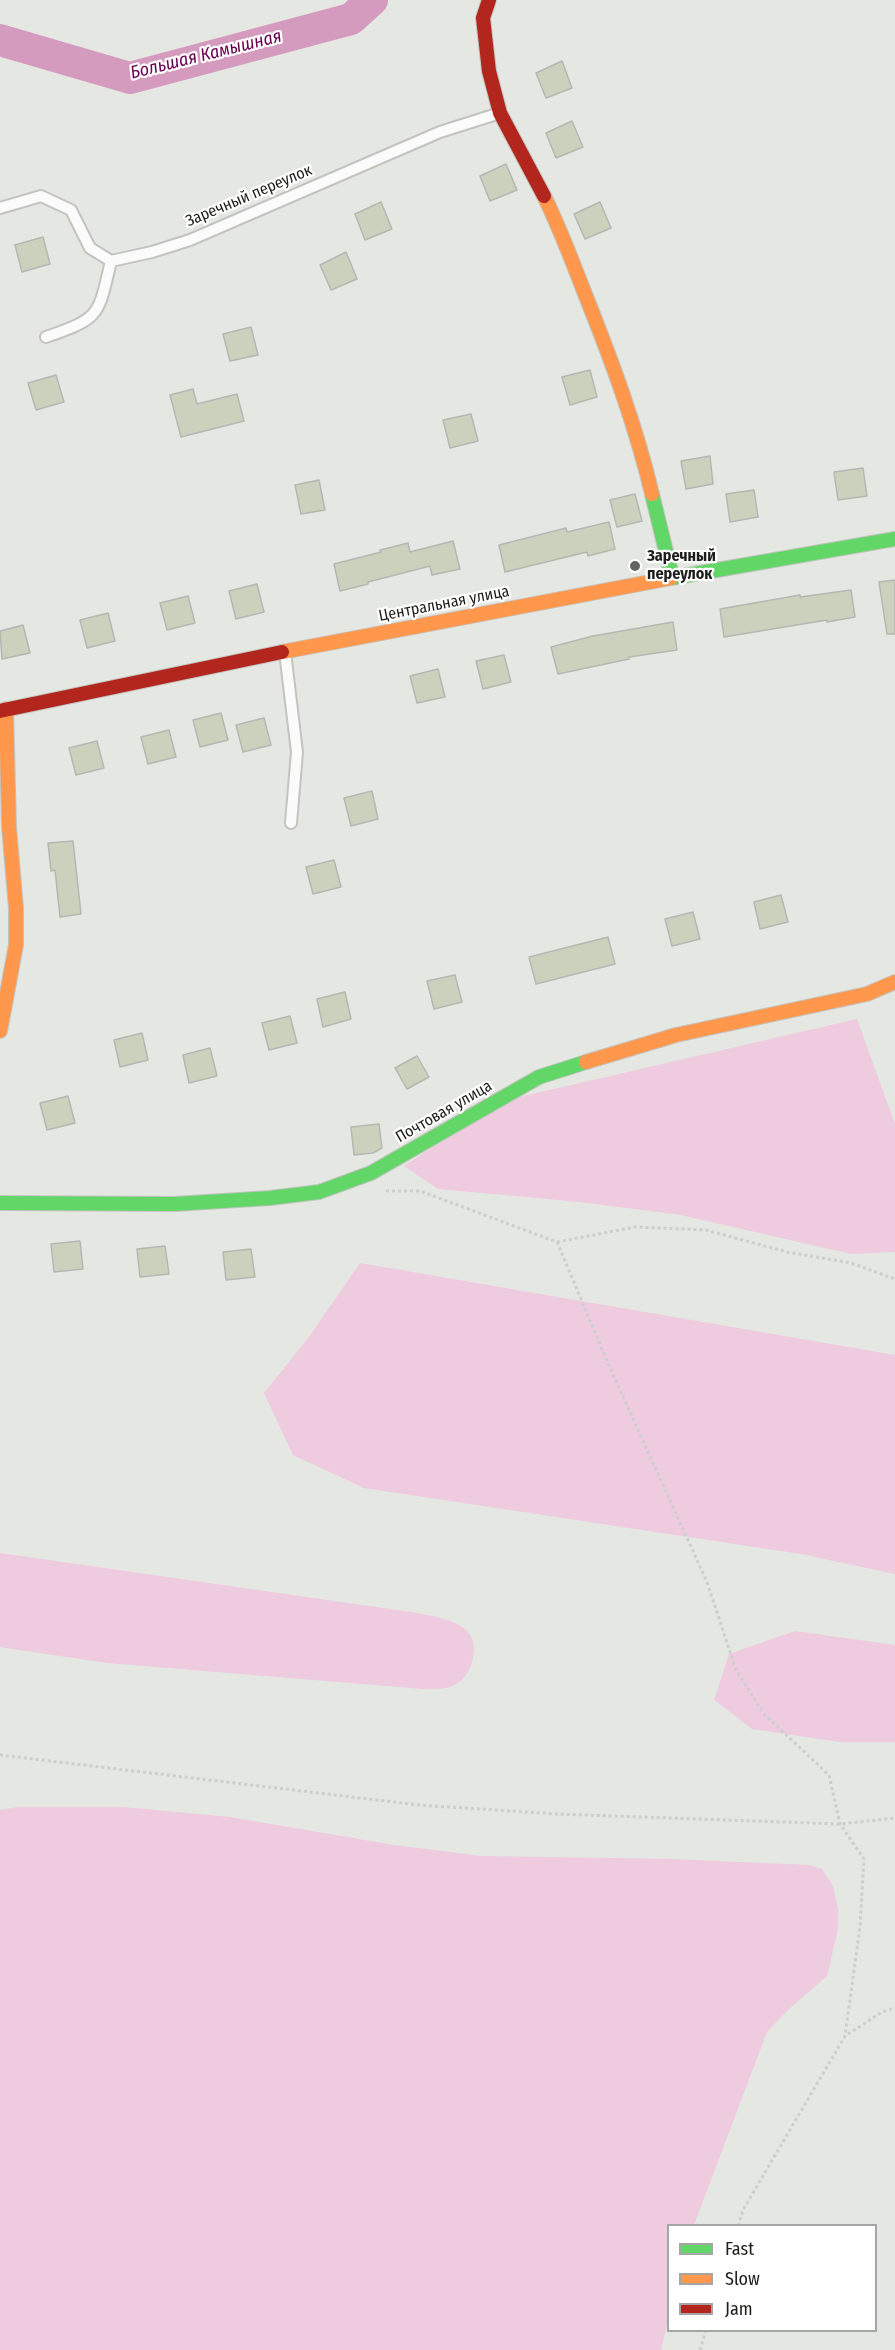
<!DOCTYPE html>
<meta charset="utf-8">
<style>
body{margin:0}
#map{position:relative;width:895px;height:2350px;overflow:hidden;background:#e5e7e2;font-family:"Fira Sans Condensed",sans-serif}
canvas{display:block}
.legend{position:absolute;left:667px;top:2224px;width:210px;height:108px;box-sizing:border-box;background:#fff;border:2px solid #a5a5a4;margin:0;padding:8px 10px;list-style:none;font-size:18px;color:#1e1f1c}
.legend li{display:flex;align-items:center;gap:12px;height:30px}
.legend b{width:30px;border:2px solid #a5a5a4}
</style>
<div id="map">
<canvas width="895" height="2350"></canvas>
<ul class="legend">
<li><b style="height:8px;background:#63d668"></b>Fast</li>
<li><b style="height:8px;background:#ff974d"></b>Slow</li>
<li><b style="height:8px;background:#b3261e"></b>Jam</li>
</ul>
</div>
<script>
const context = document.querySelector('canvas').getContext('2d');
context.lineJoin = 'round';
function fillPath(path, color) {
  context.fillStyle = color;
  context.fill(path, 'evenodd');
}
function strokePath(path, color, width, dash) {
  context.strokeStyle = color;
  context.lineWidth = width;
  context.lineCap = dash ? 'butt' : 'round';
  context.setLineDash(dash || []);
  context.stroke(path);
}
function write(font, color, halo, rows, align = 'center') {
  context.font = font + ' "Fira Sans Condensed",sans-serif';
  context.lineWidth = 4.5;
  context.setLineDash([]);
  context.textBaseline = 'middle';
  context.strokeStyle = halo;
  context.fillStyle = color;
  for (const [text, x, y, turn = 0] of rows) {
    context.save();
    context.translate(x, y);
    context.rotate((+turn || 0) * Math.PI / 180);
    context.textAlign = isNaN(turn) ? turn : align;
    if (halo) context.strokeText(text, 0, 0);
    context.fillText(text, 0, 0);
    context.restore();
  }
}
fillPath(new Path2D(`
 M857 1019 895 1124V1252L851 1254 681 1215 579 1202 438 1189 404 1166 502 1101Z
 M360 1263 895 1355V1574L801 1554 364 1488 293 1455 264 1393 309 1337Z
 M0 1553 418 1613C434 1617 455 1619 467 1631 481 1644 472 1676 456 1684 447 1690 434 1689 423 1689L107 1663 0 1647Z
 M795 1631 895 1645V1742H840L752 1729 714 1700 729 1654Z
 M18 1807H124L230 1817 394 1845 481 1856 672 1859 809 1865 822 1869 833 1886 838 1909V1929L827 1976 788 2010 767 2032 694 2225 668 2226V2320L661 2350H0V1810Z`), '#eecbdf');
strokePath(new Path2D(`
 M0 40 130 78 351 19 372 0`), '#d59bbf', 32);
const building = new Path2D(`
 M562 61 572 88 546 98 536 73Z
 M572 121 583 147 556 158 546 133Z
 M506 164 517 190 490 201 480 176Z
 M381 202 392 229 365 240 355 214Z
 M600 202 611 228 585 239 574 214Z
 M43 237 50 264 22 272 15 245Z
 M346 252 357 279 331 290 320 265Z
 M251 327 258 355 230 361 223 334Z
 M590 370 597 397 570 405 562 377Z
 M56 375 64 402 36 410 28 383Z
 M193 389 197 404 237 394 244 421 181 437 170 395Z
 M471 414 478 441 450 448 443 420Z
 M710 456 713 484 686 489 681 461Z
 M863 468 867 496 838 500 834 472Z
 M319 480 325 510 301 514 295 485Z
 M754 490 758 517 730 522 726 494Z
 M635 494 642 521 617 527 610 500Z
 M609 522 615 549 588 556 587 552 505 572 499 545 566 528 567 532Z
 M453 541 460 569 432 575 430 566 368 582V584L340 591 334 564 381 552 380 550 408 543 410 552Z
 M895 580V634H887L879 582Z
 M257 584 264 612 236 619 229 591Z
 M851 590 855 617 827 622V620L724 637 720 609 800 595V597Z
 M188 596 195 623 167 630 160 603Z
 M108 613 115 641 87 648 80 620Z
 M673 622 677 650 629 657V659L558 674 551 647 593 636Z
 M23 625 30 653 2 659 0 631Z
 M504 655 511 682 483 689 476 661Z
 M438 669 445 697 417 703 410 676Z
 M221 713 228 740 200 747 193 720Z
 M264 718 271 745 243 752 236 725Z
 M169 730 176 757 148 764 141 737Z
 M97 741 104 768 76 775 69 748Z
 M372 791 378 819 351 826 344 798Z
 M73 841 81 914 60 917 55 870 51 871 48 843Z
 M334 860 341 887 313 894 306 867Z
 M781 895 788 922 760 929 754 902Z
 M693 912 700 939 672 946 665 919Z
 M608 937 615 964 536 984 529 957Z
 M455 975 462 1002 434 1009 427 981Z
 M345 992 351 1019 323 1027 317 999Z
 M290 1016 297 1043 269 1050 262 1023Z
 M142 1033 148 1060 120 1067 114 1040Z
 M210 1048 217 1076 189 1083 183 1055Z
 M417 1056 429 1077 407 1089 395 1068Z
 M68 1096 75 1123 47 1130 40 1103Z
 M379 1124 382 1148 373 1153 354 1155 351 1127Z
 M80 1241 83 1269 54 1272 51 1244Z
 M165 1246 169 1274 140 1277 137 1249Z
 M251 1249 255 1277 226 1280 223 1252Z`);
fillPath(building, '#cad2be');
strokePath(building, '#b6b7b3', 1.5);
const lane = new Path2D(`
 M0 208 41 196 71 210 90 248 111 261
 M46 337C101 318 98 316 111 261L152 252 190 240 440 132 500 113
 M285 652 297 752 291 823`);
const fast = new Path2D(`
 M652 494 672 576
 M671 578 895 539
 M0 1203 175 1204 270 1198 319 1192 371 1173 539 1077 586 1062`);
const slow = new Path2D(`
 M544 196C560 228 572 261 585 294 611 359 636 426 652 494
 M282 652 671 578
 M0 1031 16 945V908L9 827 6 709
 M586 1062 676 1035 867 994 895 982`);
const jam = new Path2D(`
 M489 0 483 18 489 71 500 113 544 196
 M0 711 282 652`);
strokePath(lane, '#c3c4c0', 14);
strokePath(fast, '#c3c4c0', 16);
strokePath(slow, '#c3c4c0', 16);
strokePath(jam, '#c3c4c0', 16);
strokePath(new Path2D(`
 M386 1191H420L557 1242 610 1368 707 1582 736 1670 764 1714 829 1775 840 1824 864 1859 860 1927 845 2036
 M557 1242 635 1227 706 1230 787 1252 851 1263 895 1279
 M0 1755 419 1805 557 1814 840 1824 895 1818
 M738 2226 743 2210 845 2036 882 2012 895 2008
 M700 2350 706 2330`), '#cdcecd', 3, [3, 3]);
strokePath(lane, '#fbfbfb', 10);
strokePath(fast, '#63d668', 14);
strokePath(slow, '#ff974d', 14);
strokePath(jam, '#b3261e', 14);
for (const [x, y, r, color] of [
 [635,566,6,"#646561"]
]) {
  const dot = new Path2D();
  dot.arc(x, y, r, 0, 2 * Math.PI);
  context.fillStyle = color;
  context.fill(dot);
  strokePath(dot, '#fff', 2);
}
write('16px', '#1e1f1c', '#fff', [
 ["Заречный переулок",249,196,-23],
 ["Центральная улица",444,604,-11],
 ["Почтовая улица",444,1112,-30]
]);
write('bold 16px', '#1e1f1c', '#fff', [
 ["Заречный",647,557],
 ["переулок",647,575]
], 'left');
write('italic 18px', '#6b0051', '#fff', [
 ["Большая Камышная",206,55,-14]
]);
</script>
